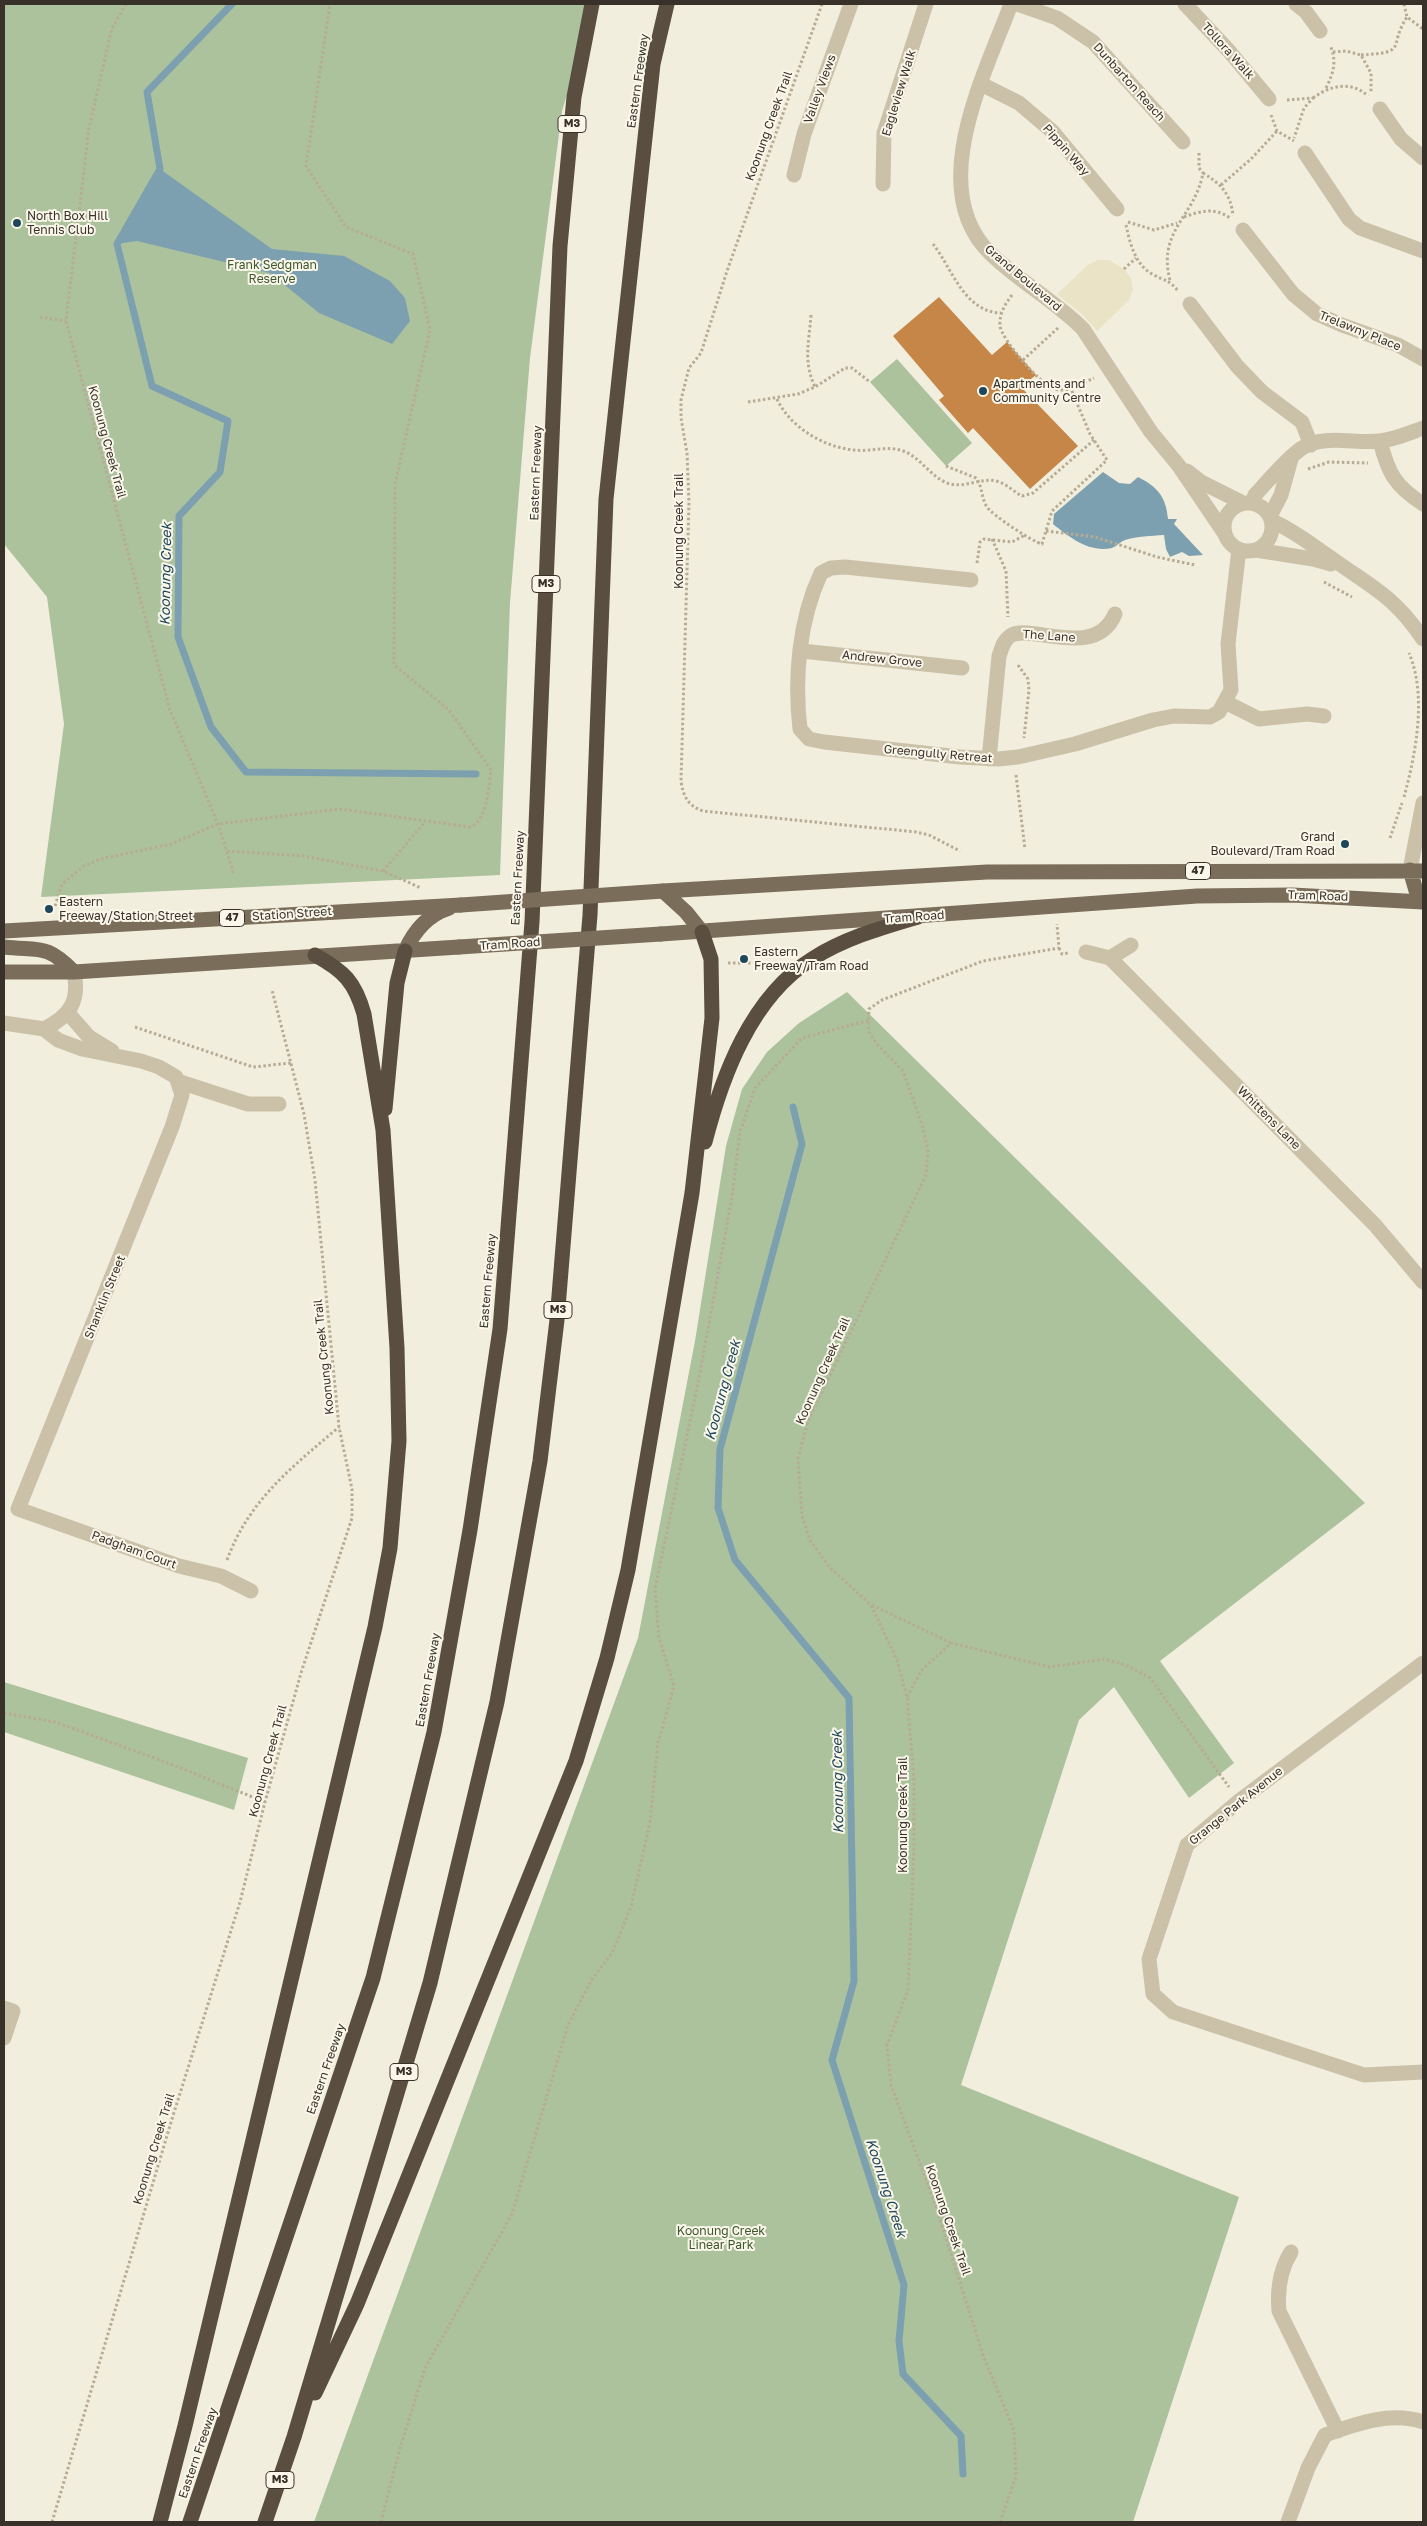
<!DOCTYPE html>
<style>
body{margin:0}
#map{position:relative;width:1427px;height:2526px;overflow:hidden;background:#f2eedd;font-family:"Golos Text",sans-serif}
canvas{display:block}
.frame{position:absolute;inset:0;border:5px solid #383129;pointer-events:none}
</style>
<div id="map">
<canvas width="1427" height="2526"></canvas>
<div class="frame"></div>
</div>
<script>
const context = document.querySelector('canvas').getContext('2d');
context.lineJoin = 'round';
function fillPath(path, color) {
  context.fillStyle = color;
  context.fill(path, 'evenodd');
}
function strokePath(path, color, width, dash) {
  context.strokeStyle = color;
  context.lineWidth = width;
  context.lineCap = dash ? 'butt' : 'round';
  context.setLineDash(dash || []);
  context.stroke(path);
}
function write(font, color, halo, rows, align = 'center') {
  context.font = font + ' "Golos Text",sans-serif';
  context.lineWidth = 4;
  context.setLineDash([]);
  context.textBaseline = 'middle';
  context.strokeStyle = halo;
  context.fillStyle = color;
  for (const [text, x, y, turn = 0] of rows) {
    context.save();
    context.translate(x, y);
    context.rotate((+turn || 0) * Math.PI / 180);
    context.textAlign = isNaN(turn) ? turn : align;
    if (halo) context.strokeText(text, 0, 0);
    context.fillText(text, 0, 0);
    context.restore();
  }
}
fillPath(new Path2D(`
 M4 4H595L562 111 530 358 510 603 500 875 41 897 64 724 47 597 4 544Z
 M897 359 972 443 946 466 870 382Z
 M847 992 1365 1503 1160 1661 1234 1763 1189 1798 1114 1687 1079 1720 961 2085 1239 2197 1133 2522H314L638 1638 695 1341 726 1146 742 1089 767 1052 799 1023Z
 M4 1682 248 1758 234 1810 4 1732Z`), '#acc29d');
fillPath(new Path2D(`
 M1098 260H1109L1124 269 1131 278 1133 289 1129 300 1097 331 1084 316 1057 294 1088 265Z`), '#eae3c5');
fillPath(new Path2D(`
 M160 169 272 249 344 256 390 281 405 298 410 321 392 344 319 313 270 273 137 241 117 244Z
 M1103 472 1119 483 1130 484 1138 477C1158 487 1166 497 1168 519H1177L1174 524 1203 555 1189 556 1182 552 1170 557 1166 549 1164 535C1151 536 1137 536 1125 540 1120 542 1117 546 1112 548 1089 553 1069 537 1053 524L1054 514Z`), '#7ca0b0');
strokePath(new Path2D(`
 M232 4 147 92 160 169 117 244 152 386 228 421 220 472 179 516 178 637 211 727 246 772 476 774
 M793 1107 802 1144 720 1449 718 1508 735 1560 849 1698 854 1981 832 2060 904 2285 899 2341 903 2374 961 2436 963 2474`), '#7ca0b0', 7);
fillPath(new Path2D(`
 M939 297 992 355 1007 342 1036 375 1021 387 1078 446 1030 489 973 428 968 433 939 400 944 396 893 336Z`), '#c58648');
strokePath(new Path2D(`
 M126 4 112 28 89 128 66 321 170 710 218 824 234 875
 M822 4 727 271 701 353 689 368 681 400V418L687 453 689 502 681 781C683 796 688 806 703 811L916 832 929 835 960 851
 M1404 4 1407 17 1423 29
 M1333 52 1346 51 1361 55 1371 73V93
 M1361 55C1410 52 1387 48 1407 17
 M1326 88C1334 72 1337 61 1330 45
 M1313 98C1329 86 1351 80 1368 96
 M1287 100 1313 98 1304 108 1294 138
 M1271 115 1277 131 1294 141
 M1199 153V168L1203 173
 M1221 185 1251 159 1277 131
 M1184 217C1200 211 1215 207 1230 218
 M1128 222 1154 230 1177 223
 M1126 225C1130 243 1135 266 1154 275 1167 282 1168 279 1179 292
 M933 244C952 268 964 312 1001 313
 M1124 269 1136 258
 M1170 280C1157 230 1195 217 1203 173 1221 184 1231 194 1233 216
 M1012 295C1005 304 999 314 1000 326 1002 340 1041 385 1054 389 1069 393 1081 384 1094 378
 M811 315C809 343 803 361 815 387
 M40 317 66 321
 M1023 360 1058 328
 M777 399C790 427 823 447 854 450 869 452 885 446 900 450 920 455 930 478 950 484 967 488 984 476 999 482 1008 485 1014 492 1022 496L1033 493 1094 440
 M748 402 798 394 815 387 845 368H852L870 382
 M946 466 976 478C983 487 981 498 987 507 992 515 1033 542 1042 544L1052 511 1107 460 1090 434 1071 389
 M1308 469 1329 462 1368 463
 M1046 531 1095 537 1157 557 1195 565
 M992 539 1006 571 1008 617
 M977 563 980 542 984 539 1012 542 1025 535
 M1324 582 1352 597
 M1018 665 1028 679 1029 690 1024 738
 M1016 775 1025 849
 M1404 797C1416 753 1427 695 1409 653
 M1390 838 1402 803
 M227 851 304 856 383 871 421 888
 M383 871 425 822
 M55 906 62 884 84 866 100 859 171 844 218 824 340 809 470 827C488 820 488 787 491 770L449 710 394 665 395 484 430 330 413 254 346 227 306 166 330 4
 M1059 948 1062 954 1068 953
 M728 963H760L774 966
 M135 1027 253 1067 291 1063
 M227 1560C249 1500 292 1467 339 1427
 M872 1605 951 1643
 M907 1697 922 1670 951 1643 1050 1667 1104 1659 1128 1666 1150 1678 1229 1787
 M4 1713 55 1722 168 1763 265 1802
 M52 2522 172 2119 240 1902 265 1802 301 1673 352 1518V1489L339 1427 315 1180 304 1114 272 990
 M381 2522 400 2448 425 2368 512 2214 568 2025 592 1979 612 1953 631 1907 650 1822 658 1743 674 1686 659 1638 655 1589 699 1378 732 1197 740 1132 755 1088 802 1038 870 1020
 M1000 2522 1016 2476 1014 2430 984 2358 936 2207 891 2085 887 2045 908 1990 914 1849V1778L907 1697 897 1660 871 1605 829 1567 810 1540 802 1516 798 1458 808 1421 926 1175 928 1151 923 1128 903 1071 876 1043 868 1030 869 1009 882 1000 983 961 1059 948 1057 924`), '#b7ab93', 3, [2.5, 2.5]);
strokePath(new Path2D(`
 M1011 4C985 74 924 190 991 254 1020 282 1055 301 1083 329L1151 432 1179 466 1225 534
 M1017 4 1057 18 1093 42 1183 142
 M1185 4 1229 51 1269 99
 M1296 4 1306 12 1320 31
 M981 84 1019 103 1053 132 1117 209
 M1380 109 1401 139 1423 158
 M1305 153 1349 219 1360 228 1423 251
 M794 175 804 134 851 4
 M883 184 884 133 926 4
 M1243 230 1293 294 1317 314 1342 325 1398 345 1423 359
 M1190 304 1237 366 1262 392 1302 422 1311 445
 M1380 441C1388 473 1395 486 1423 504
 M1187 471 1201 482 1243 503
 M1252 502 1255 495C1270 479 1285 460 1302 448 1324 434 1355 444 1379 441 1394 440 1409 433 1423 428
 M1224 527a24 24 0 1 1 48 0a24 24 0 1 1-48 0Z
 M1270 516 1281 495 1291 459
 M1272 521C1295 531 1313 546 1334 560 1373 588 1395 597 1423 639
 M1256 550 1313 559 1331 564
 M971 580 845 567 831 568 821 573C799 620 794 678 800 729L809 739 824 742 960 757 998 759 1018 757 1075 744 1153 720 1174 716 1210 717 1219 712 1231 690 1228 644 1239 549
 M802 651 962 668
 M1225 702 1259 719 1307 714 1324 716
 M989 759 999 656C1002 648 1003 641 1010 636 1017 631 1028 633 1036 634 1065 638 1101 647 1115 614
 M1410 870 1423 803
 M1086 952 1110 958 1375 1225 1423 1282
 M1110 958 1131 945
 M68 1013 89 1037 112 1051
 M4 1023 44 1029 58 1040 82 1049 141 1061 159 1067 176 1077 182 1095 172 1127 18 1509 179 1566 221 1576 251 1591
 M44 1029C70 1016 80 1001 74 972
 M180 1082 248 1104H279
 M1423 1663 1239 1801 1187 1845 1149 1959 1153 1994 1173 2012 1364 2075 1423 2072
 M4 2008 13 2011 4 2038
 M1291 2252C1280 2270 1277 2290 1279 2311L1338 2431
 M1288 2522 1308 2468 1325 2435C1356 2424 1390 2411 1423 2422`), '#cbc1a9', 15);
strokePath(new Path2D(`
 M1410 870 1419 901
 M663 891 987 872 1423 871
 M663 891 686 912 702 932
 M4 931 461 905
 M661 934 1197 896 1292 895 1423 902
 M4 947C39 951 46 943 74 972
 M405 951C414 931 427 915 449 908
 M4 972H74L459 947`), '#7a6d5a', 15);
strokePath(new Path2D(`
 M385 1109 397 983 405 951
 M705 1142C722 1076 751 997 812 959 845 938 881 928 918 917
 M315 2393 357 2304 576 1761 607 1658 628 1570 692 1193 712 1018 711 959 702 932
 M160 2522 185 2426 375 1627 390 1548 399 1441 397 1348 383 1130 364 1014C355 982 344 971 315 955
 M190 2522 373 1978 434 1732 470 1530 500 1329 532 922 560 246 574 97 592 4
 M265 2522 294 2437 430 1983 497 1702 540 1461 557 1320 590 915 606 499 653 64 667 4`), '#594e40', 15);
strokePath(new Path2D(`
 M461 905 663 891
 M459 947 661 934`), '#7a6d5a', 15);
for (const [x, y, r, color] of [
 [17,223,5,"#1e475a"],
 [983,391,5,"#1e475a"],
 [1345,844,5,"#1e475a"],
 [49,909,5,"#1e475a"],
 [744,959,5,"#1e475a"]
]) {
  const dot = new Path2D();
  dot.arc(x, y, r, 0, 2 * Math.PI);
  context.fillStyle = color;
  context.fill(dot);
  strokePath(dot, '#faf7ea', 2);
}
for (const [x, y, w] of [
 [572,124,28],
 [546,584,28],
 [1198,871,25],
 [232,918,25],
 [558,1310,28],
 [404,2072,28],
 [280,2480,28]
]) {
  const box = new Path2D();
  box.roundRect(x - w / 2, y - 8.5, w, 17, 4);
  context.fillStyle = '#faf7ea';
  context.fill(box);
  strokePath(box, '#383129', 1);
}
write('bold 11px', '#383129', null, [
 ["M3",572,124],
 ["M3",546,584],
 ["47",1198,871],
 ["47",232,918],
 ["M3",558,1310],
 ["M3",404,2072],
 ["M3",280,2480]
]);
write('12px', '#383129', '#faf7ea', [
 ["Tollora Walk",1228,51,48],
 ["Eastern Freeway",638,81,-82],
 ["Dunbarton Reach",1129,82,48],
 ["Valley Views",820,89,-70],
 ["Eagleview Walk",899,93,-73],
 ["Koonung Creek Trail",769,126,-70],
 ["Pippin Way",1066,150,49],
 ["Grand Boulevard",1023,278,40],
 ["Trelawny Place",1360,331,22],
 ["Koonung Creek Trail",107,442,75],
 ["Eastern Freeway",536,473,-88],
 ["Koonung Creek Trail",679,531,-90],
 ["The Lane",1049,636,4],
 ["Andrew Grove",882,659,6],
 ["Greengully Retreat",938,754,5],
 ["Eastern Freeway",518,878,-87],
 ["Tram Road",1318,896,2],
 ["Station Street",292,914,-4],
 ["Tram Road",914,917,-4],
 ["Tram Road",510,944,-4],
 ["Whittens Lane",1269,1118,45],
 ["Eastern Freeway",488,1281,-85],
 ["Shanklin Street",105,1297,-68],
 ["Koonung Creek Trail",324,1357,-96],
 ["Koonung Creek Trail",823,1371,-66],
 ["Padgham Court",134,1550,20],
 ["Eastern Freeway",428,1680,-80],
 ["Koonung Creek Trail",268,1761,-75],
 ["Grange Park Avenue",1236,1806,-39],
 ["Koonung Creek Trail",903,1815,-90],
 ["Eastern Freeway",326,2069,-71],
 ["Koonung Creek Trail",154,2149,-73],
 ["Koonung Creek Trail",948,2220,71],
 ["Eastern Freeway",198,2453,-71]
]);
write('12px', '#383129', '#faf7ea', [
 ["North Box Hill",27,216],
 ["Tennis Club",27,230],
 ["Apartments and",993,384],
 ["Community Centre",993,398],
 ["Grand",1335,837,"right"],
 ["Boulevard/Tram Road",1335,851,"right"],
 ["Eastern",59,902],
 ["Freeway/Station Street",59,916],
 ["Eastern",754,952],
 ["Freeway/Tram Road",754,966]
], 'left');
write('12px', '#3c562d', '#faf7ea', [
 ["Frank Sedgman",272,265],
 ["Reserve",272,279],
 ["Koonung Creek",721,2231],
 ["Linear Park",721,2245]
]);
write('italic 14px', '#1e475a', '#faf7ea', [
 ["Koonung Creek",166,574,-89],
 ["Koonung Creek",723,1390,-75],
 ["Koonung Creek",838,1782,-91],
 ["Koonung Creek",886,2188,72]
]);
</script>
